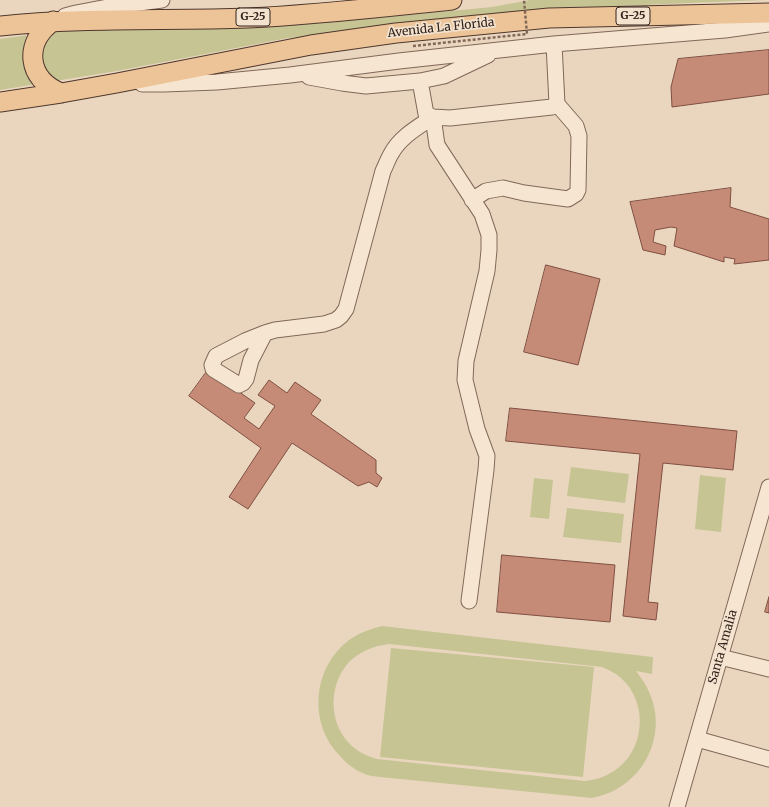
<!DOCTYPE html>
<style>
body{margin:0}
canvas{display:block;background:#ead6bf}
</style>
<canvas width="769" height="807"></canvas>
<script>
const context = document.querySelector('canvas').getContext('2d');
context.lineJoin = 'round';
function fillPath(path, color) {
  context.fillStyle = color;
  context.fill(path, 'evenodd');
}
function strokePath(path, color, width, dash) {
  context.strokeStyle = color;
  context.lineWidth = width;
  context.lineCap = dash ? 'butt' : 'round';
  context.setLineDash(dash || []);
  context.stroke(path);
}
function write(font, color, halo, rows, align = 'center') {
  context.font = font + ' Merriweather,serif';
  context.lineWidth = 3.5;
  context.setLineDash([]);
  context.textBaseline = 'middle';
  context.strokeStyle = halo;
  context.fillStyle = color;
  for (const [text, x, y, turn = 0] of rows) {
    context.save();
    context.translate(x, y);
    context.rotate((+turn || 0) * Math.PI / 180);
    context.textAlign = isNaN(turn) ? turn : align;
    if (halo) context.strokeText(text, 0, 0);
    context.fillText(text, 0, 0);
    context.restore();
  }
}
fillPath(new Path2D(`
 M530 0H765L617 6 288 38 117 71 0 90V39L50 32 80 29 183 27 377 18 492 7Z
 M571 467 629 474 625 503 567 496Z
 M700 475 726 478 721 532 695 529Z
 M534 478 553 480 549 519 530 517Z
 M567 508 624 514 621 543 563 537Z
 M382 626 653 657 652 674 636 671C641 678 646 684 649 692 666 728 650 772 615 790 608 794 600 796 592 798L380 777C375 776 369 776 365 774 355 770 347 764 340 756 308 724 312 668 349 640 359 633 370 629 382 626ZM389 644 602 667C609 670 615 673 621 678 649 703 645 751 614 771 605 777 595 780 585 781L377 759C366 756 356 751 348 742 328 720 329 683 350 661 361 651 374 646 389 644Z
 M391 648 594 667 583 777 380 757Z`), '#c7c494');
const building = new Path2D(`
 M769 50V94L672 107 671 87 678 59Z
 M731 188 730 207 769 219V260L734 264 735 259 724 257V262L674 246 677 228 671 227 655 230 653 242 666 246 665 255 643 250 630 202Z
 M546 265 600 279 578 365 524 352Z
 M208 370 255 403 244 418 259 429 275 406 258 395 269 380 287 393 295 382 321 400 311 414 376 460V473L382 478 377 487 369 482 358 486 292 443 248 509 229 497 261 448 189 396Z
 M510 408 737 431 733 470 663 463 648 602 658 603 656 620 623 616 640 454 506 441Z
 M502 555 615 565 610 622 497 612Z
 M769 597V613L765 612Z`);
fillPath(building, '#c68b77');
strokePath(building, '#7f4f41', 1);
const minor = new Path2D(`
 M65 16 76 13 108 7 162 0
 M309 77 342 83 366 86 420 81 444 76 488 55
 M420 81 426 114 433 117 450 118 552 107 557 104 554 44
 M142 84H164L217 82 290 75 399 61 554 44 725 30 769 24
 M472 200 486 191 503 188 524 193 568 199 576 194 578 190 579 136 576 126 557 104
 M265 333 275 330 324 324 336 320 341 316 346 309 383 171C386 165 388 159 391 154 400 137 418 127 433 117L437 145 482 214 489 235V250L487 271 466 361 465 380 477 429 487 456 486 470 469 601
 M265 333 251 360 246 379 243 383 239 385 213 369 212 365 216 356 245 341Z
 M720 657 769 669
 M697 739 769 759
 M677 807 769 487`);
const major = new Path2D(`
 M53 21C23 43 27 79 61 93
 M0 26C82 17 165 21 248 18 316 15 384 7 452 0
 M0 102 61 93 117 83 311 45 396 33 549 18 769 13`);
strokePath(minor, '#816859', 17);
strokePath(major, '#4f372d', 21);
strokePath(minor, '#f6e5d1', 15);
strokePath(major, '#ecc498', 19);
strokePath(new Path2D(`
 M413 46 527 34 524 0`), '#816859', 2.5, [3, 2]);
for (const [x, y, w] of [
 [633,16,34],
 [253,17,34]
]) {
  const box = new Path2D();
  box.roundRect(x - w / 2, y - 9, w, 18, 3);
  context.fillStyle = '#f2e2ce';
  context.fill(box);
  strokePath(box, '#32231c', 1);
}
write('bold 11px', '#32231c', null, [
 ["G-25",633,16],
 ["G-25",253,17]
]);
write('12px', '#32231c', '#f2e2ce', [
 ["Avenida La Florida",441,28,-6],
 ["Santa Amalia",723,647,-74]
]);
</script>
